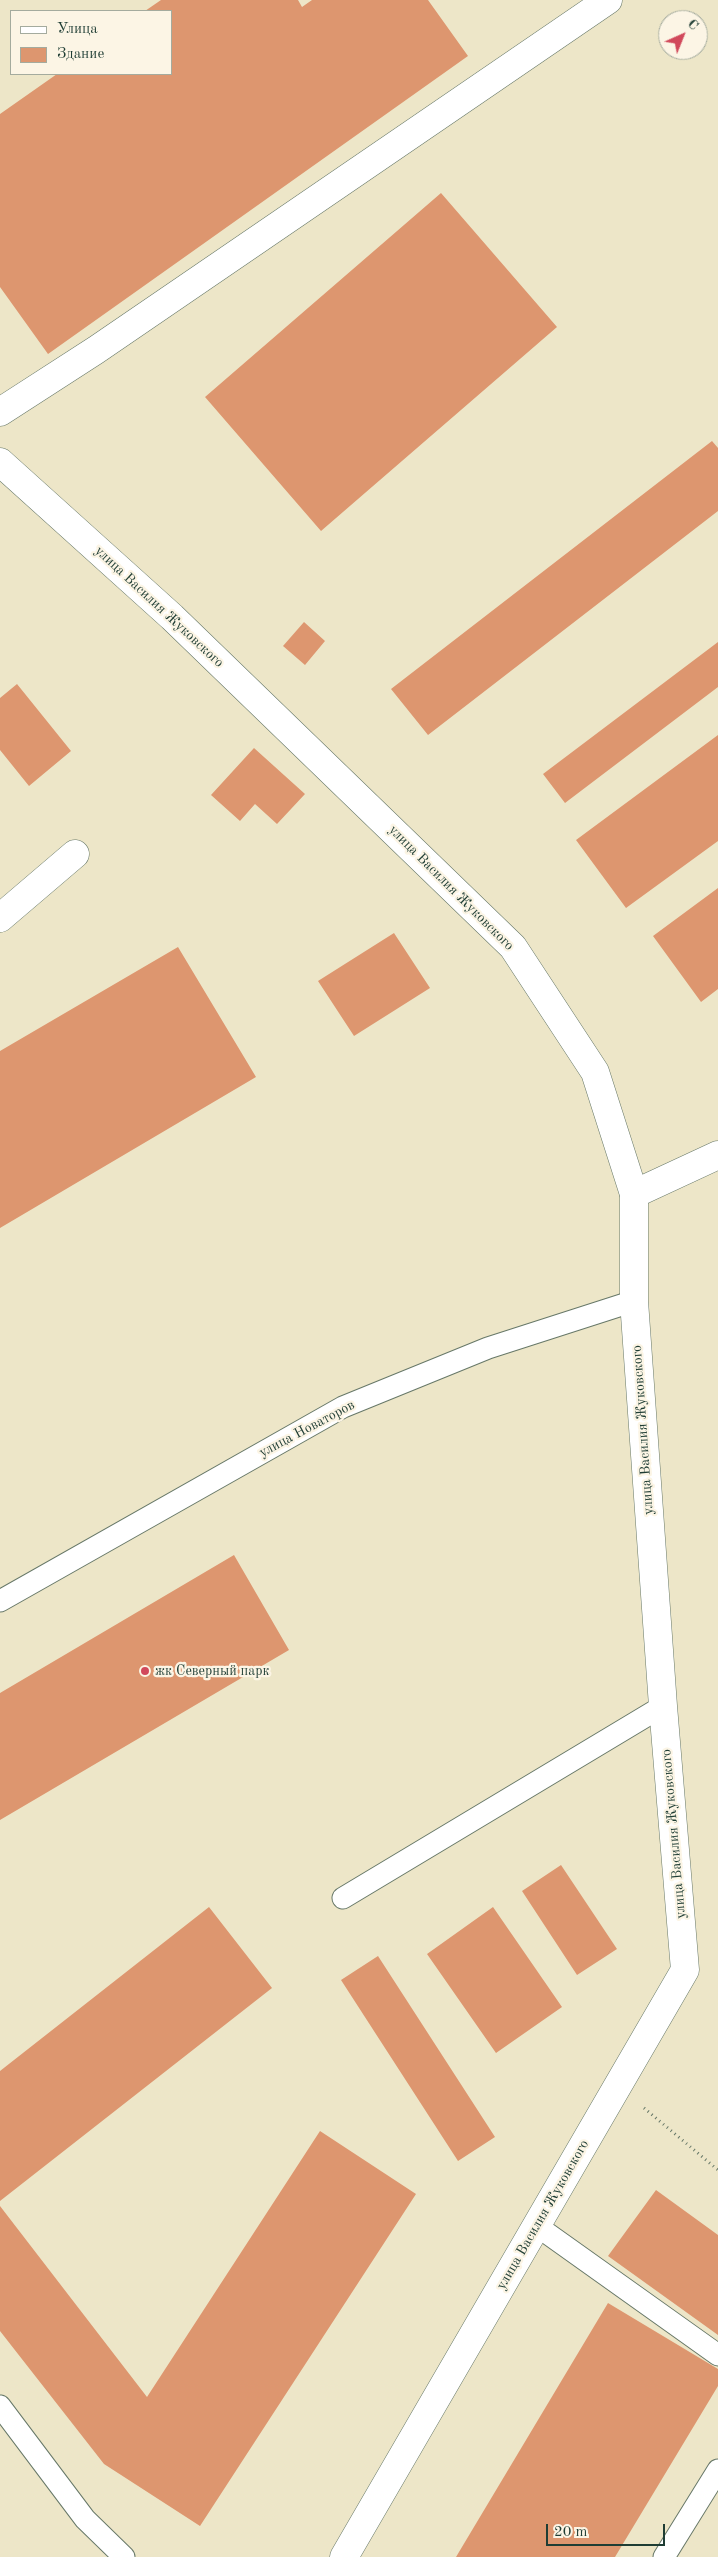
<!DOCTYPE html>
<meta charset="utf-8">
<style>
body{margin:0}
#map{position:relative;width:718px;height:2557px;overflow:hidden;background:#ede6c8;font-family:"Old Standard TT",serif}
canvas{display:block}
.legend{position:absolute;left:10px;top:10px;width:162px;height:65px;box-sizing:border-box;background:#fcf5e5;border:1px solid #a4ab9e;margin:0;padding:6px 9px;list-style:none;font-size:15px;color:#1f3d34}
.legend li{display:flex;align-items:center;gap:10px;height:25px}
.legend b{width:25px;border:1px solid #a4ab9e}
.north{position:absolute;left:658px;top:10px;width:50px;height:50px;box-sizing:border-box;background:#fcf5e5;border:1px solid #a4ab9e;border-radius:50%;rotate:44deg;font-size:14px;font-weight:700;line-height:20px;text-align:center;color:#1f3d34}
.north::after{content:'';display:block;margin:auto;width:18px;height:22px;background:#d1495b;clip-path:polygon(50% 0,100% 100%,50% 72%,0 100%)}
.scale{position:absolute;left:546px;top:2524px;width:119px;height:22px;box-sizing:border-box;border:2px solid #1f3d34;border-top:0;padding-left:6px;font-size:15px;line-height:18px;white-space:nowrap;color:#1f3d34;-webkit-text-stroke:4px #fcf5e5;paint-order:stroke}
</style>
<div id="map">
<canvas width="718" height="2557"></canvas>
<ul class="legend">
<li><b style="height:6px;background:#fff"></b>Улица</li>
<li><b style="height:14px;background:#dd966f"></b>Здание</li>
</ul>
<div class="north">С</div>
<div class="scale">20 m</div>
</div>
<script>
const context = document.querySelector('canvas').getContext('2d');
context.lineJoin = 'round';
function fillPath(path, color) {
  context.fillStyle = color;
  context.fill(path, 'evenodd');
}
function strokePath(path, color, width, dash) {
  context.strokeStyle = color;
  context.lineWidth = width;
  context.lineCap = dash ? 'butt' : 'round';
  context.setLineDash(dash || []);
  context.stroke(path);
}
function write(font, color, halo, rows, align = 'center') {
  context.font = font + ' "Old Standard TT",serif';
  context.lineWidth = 4.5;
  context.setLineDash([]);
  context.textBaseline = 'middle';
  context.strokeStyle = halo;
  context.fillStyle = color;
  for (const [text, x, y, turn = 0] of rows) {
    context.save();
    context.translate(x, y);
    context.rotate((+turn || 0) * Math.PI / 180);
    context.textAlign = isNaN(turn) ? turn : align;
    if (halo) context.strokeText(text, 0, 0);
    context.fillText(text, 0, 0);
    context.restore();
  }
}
fillPath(new Path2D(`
 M161 0H298L302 7 312 0H428L468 56 48 354 0 287V114L57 74H171V11H145Z
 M441 193 557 327 321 531 205 397Z
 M712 441 718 448V511L428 735 391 689Z
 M304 622 325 641 305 665 283 646Z
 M718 642V687L565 803 543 774Z
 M17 684 71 751 29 786 0 750V698Z
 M718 735V841L626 908 576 840Z
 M254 748 305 794 277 824 255 804 240 821 211 795Z
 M718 888V989L701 1002 653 936Z
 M394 933 430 988 354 1036 318 981Z
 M178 947 256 1077 0 1228V1051Z
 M234 1555 289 1650 0 1820V1693Z
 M561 1865 617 1949 577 1975 522 1891Z
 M209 1907 272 1988 0 2201V2071Z
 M493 1907 562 2007 496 2053 427 1954Z
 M378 1956 495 2137 458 2161 341 1980Z
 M320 2131 416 2194 200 2526 104 2464 0 2331V2206L147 2397Z
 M656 2190 718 2235V2335L608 2256Z
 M608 2303 718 2369V2386L615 2557H456Z`), '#dd966f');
const lane = new Path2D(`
 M0 1601 343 1407 488 1348 634 1301
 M343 1898 663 1706
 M537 2226 718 2355
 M0 2406 85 2519 124 2557
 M664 2557 718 2470`);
const street = new Path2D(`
 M0 412 96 350 608 0
 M0 918 75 854
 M634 1194 718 1155`);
const secondary = new Path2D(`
 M0 462 172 617 513 947 595 1072 634 1194V1301L663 1706 685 1970 344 2557`);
strokePath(lane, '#677868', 23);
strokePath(street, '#677868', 29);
strokePath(secondary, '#677868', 29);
strokePath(new Path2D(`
 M644 2108 718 2170`), '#677868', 3, [1, 4]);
strokePath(lane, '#fff', 21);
strokePath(street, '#fff', 28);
strokePath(secondary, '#fff', 28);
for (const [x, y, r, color] of [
 [145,1671,5,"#d1495b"]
]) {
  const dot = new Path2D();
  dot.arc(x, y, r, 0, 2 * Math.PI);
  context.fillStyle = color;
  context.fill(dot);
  strokePath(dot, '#fcf5e5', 2);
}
write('14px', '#1f3d34', '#fcf5e5', [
 ["улица Василия Жуковского",159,607,43],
 ["улица Василия Жуковского",451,888,45],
 ["улица Новаторов",307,1429,-28],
 ["улица Василия Жуковского",643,1430,-94],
 ["улица Василия Жуковского",674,1834,-95],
 ["улица Василия Жуковского",543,2215,-60]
]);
write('14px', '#1f3d34', '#fcf5e5', [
 ["жк Северный парк",155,1671]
], 'left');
</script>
